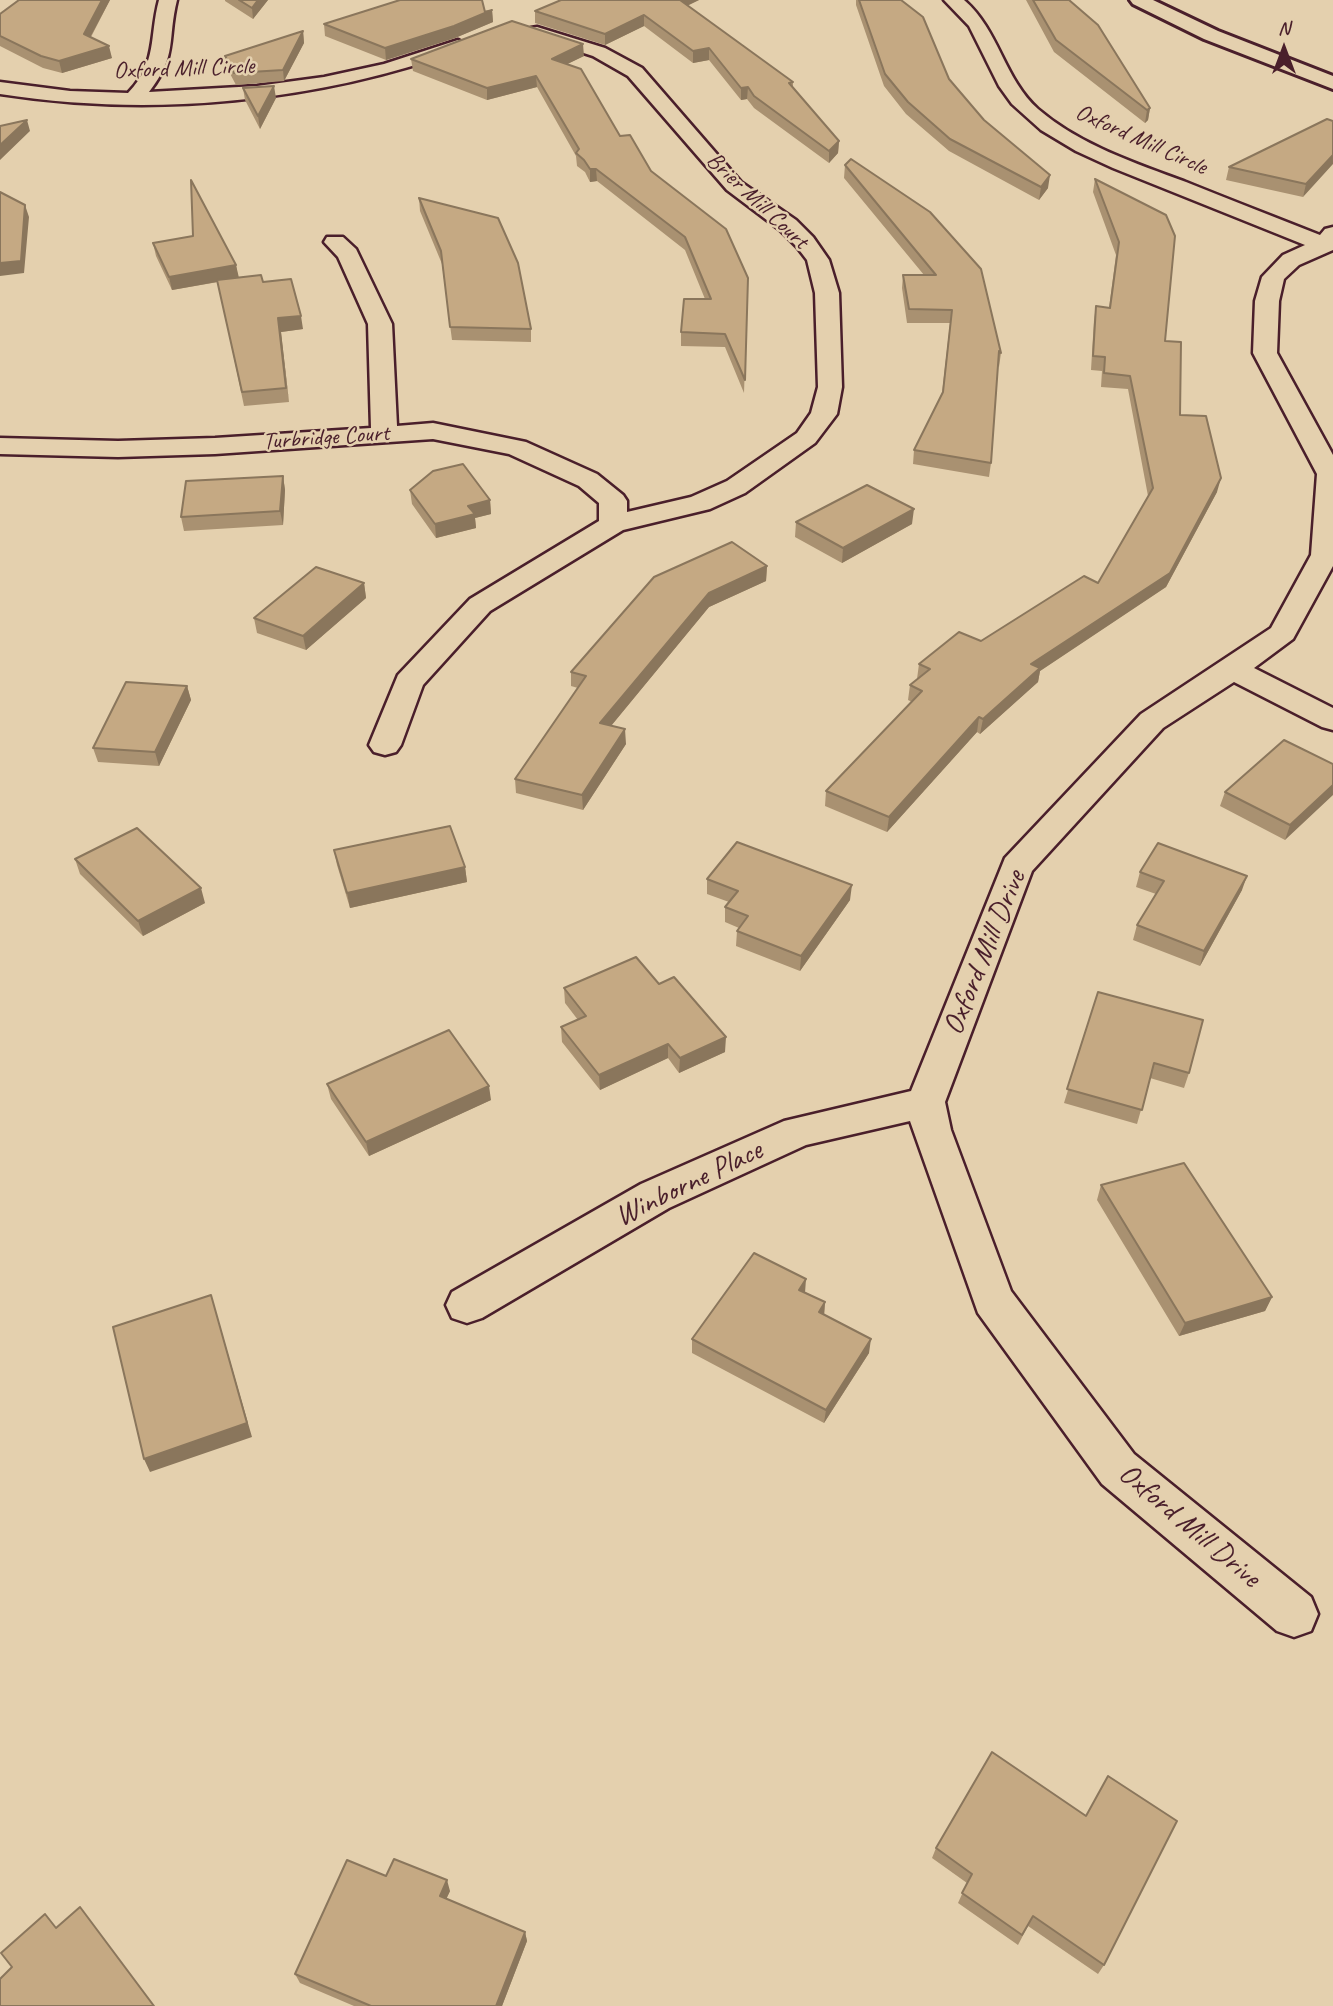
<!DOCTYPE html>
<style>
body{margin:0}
#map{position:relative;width:1333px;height:2006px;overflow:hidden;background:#e4d0ae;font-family:Caveat,sans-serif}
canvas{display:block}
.north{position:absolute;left:1249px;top:14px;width:70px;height:70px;-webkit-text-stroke:5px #e4d0ae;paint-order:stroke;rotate:0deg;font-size:19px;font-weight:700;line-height:28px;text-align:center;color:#4a1f2b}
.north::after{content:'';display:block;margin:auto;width:24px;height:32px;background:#4a1f2b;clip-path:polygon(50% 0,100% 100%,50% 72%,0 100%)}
</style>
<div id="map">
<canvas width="1333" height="2006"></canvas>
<div class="north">N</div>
</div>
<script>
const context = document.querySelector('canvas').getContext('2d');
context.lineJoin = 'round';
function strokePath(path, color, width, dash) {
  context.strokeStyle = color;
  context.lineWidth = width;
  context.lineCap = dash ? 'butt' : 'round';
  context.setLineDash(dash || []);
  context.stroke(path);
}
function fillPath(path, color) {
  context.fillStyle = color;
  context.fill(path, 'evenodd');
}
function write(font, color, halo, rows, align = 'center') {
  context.font = font + ' Caveat,sans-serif';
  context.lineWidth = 5;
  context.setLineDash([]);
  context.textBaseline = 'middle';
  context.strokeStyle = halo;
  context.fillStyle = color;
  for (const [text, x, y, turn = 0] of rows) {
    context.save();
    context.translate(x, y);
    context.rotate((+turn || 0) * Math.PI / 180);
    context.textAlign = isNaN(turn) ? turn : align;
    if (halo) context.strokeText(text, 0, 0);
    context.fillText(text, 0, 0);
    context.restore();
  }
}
const minor = new Path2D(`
 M159 0H177C167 40 178 55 149 92L257 86 324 77 384 64 458 40 467 45 464 49C318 102 154 118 0 94V82L70 91 128 93C158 62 149 37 159 0Z
 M944 0H964C999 30 1004 79 1038 109 1080 145 1135 163 1186 182 1230 200 1275 217 1320 235L1325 229 1333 227V250L1299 265 1284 279 1279 301 1277 353 1333 455V566L1293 639 1254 668 1333 708V730L1322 727 1234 682 1163 728 1032 871 945 1102 951 1130 1011 1291 1134 1454 1311 1597 1318 1614 1311 1631 1294 1637 1277 1631 1102 1484 978 1313 910 1121 806 1145 669 1208 482 1318 467 1323 452 1318 446 1305 452 1292 641 1184 784 1121 911 1091 1005 858 1141 714 1271 628 1311 555 1317 474 1253 353 1255 301 1262 277 1283 255 1305 245 1113 168 1076 151 1041 130 1012 104 999 86 969 26Z
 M537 27 605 48 642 68 741 182 796 220 813 237 829 260 839 293 842 387 837 414 815 443 745 493 710 509 623 530 490 611 423 685 401 745 396 752 385 755 374 752 369 745 398 675 470 599 599 521V503L579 486 509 454 433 439 215 454 118 457 0 454V438L118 441 215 438 371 428 368 324 338 257 324 242 327 237H343L356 249 392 324 397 426 433 423 526 442 597 474 623 495 627 501V512L691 497 727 481 797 433 811 413 818 387 815 293 807 260 797 247 780 230 727 190 628 76 593 56 531 36 528 32 531 28Z`);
const tertiary = new Path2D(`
 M1130 0H1153L1218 31 1333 76V89L1204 39 1133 4Z`);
strokePath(minor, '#4a1f2b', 5);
strokePath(tertiary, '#4a1f2b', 6);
fillPath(minor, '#e4d0ae');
fillPath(tertiary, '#e4d0ae');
fillPath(new Path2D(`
 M19 0H110L91 37 112 58 62 73 43 68 0 46V14Z
 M225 0H268L253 19 225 1Z
 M561 0H699L687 6 793 82V87L839 141 838 153 829 163 754 108 747 99 741 100 709 60 693 63 644 26 605 45 535 23V11Z
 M856 0H901L949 79 984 120 1048 188 1039 200 949 151 906 114 884 86 856 5Z
 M1026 0H1069L1150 108 1148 120 1145 123 1054 52Z
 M492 10 493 22 455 38 386 60 325 36 324 24Z
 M303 31 304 43 284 81 236 85 227 68 225 56Z
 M584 56 567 64 620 136 748 278 744 393 725 347 681 346V332L705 299 685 250 597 181 590 182 585 172 577 166 576 156 537 87 487 100 413 71 411 59Z
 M243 88 276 98 260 129 245 100Z
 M1333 121 1303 197 1226 180 1229 167Z
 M845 165 1001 353 999 367 998 365 991 463 989 477 913 464 914 450 942 393 950 323H907L902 288 903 275H924L844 178Z
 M1095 179 1165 341 1180 415 1217 492 1166 587 1040 671 1038 682 980 734 977 732 887 832 825 806 826 791 912 702 908 700 910 685 917 679 919 664 981 641 1098 583 1148 496 1128 389 1101 387 1102 371 1091 370 1094 320 1096 306 1109 308 1116 255 1093 192Z
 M419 198 531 329V342L452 340 442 264 420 211Z
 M153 243 236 265 238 277 263 282 303 329 281 332 289 402 244 406 218 282 172 290 156 256Z
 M283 476 285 490 283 525 184 531 181 517Z
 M410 490 490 500 491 514 475 518 476 528 436 538 412 504Z
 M796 522 912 524 842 563 795 537Z
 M767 566 766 581 709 607 611 726 626 744 583 810 516 793 515 779 578 688 571 686V672Z
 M364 583 366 598 306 650 257 633 254 618Z
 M187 686 191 700 159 766 98 762 93 748Z
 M1333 764 1285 840 1220 806 1225 792Z
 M334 850 465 867 467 882 350 908 337 865Z
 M75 859 205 903 143 936 80 874Z
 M1140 872 1242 890 1200 966 1133 940 1137 925 1156 894 1136 887Z
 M707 879 850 900 800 971 736 946 737 931 739 928 725 922V907L729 902 707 894Z
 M659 984 725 1052 679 1073 668 1058 600 1090 562 1042 561 1027 578 1020 565 1003 564 988Z
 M1098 992 1189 1073 1184 1088 1150 1078 1137 1124 1064 1103Z
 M327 1084 491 1100 369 1156 331 1099Z
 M1101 1185 1272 1297 1265 1311 1179 1336 1097 1200Z
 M805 1292 825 1302 824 1315 869 1353 824 1423 692 1353V1339Z
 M1086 1816 1104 1965 1098 1974 1028 1926 1018 1945 958 1903 967 1883 932 1858 936 1848Z
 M386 1876 450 1891 446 1899 525 1932 527 1941 502 2006H354L300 1983 295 1974Z`), '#a99171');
fillPath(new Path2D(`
 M102 0H110L86 45 84 34Z
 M258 0H268L253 19 252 8Z
 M678 0H699L678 10Z
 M492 10 493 22 455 38 386 60 385 48Z
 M644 15V26L605 45V34Z
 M303 31 304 43 284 81 283 70Z
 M583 44 584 56 553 71 552 59Z
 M109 46 112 58 62 73 59 61Z
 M709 48V60L693 63V51Z
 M536 76 537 87 487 100V88Z
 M274 86 276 98 260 129 258 116Z
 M748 87 747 99 741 100V88Z
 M1150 108 1148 120 1145 123 1147 110Z
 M27 120 30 131 0 160V145Z
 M839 141 838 153 829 163V151Z
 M1333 155V164L1303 197 1306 184Z
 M590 169H596L597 181 590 182Z
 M1050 175 1048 188 1039 200 1041 187Z
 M25 205 29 217 24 273 0 276V263Z
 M236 265 239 278 172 290 169 277Z
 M301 316 303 329 281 332 289 402 278 318Z
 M283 476 285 490 283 525 280 511Z
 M1221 478 1217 492 1166 587 1040 671 1038 682 980 734 983 719 1031 664Z
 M490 500 491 514 475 518 476 528 436 538 435 524 468 506Z
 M914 509 912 524 842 563 843 548Z
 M767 566 766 581 709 607 601 738 600 723 709 593Z
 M364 583 366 598 306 650 303 636Z
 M187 686 191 700 159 766 155 752Z
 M979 717 977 732 887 832 889 817Z
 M625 729 626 744 583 810 582 795Z
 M1333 785V795L1285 840 1290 825Z
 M465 867 467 882 350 908 347 893Z
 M1247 876 1242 890 1200 966 1204 951Z
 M852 885 850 900 800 971 801 956Z
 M201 888 205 903 143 936 138 921Z
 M726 1037 725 1052 679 1073 680 1058Z
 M668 1044V1058L600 1090 599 1075Z
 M489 1086 491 1100 369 1156 366 1142Z
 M806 1279 805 1293 799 1290Z
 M211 1295 252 1437 150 1472 144 1459Z
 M1272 1297 1265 1311 1179 1336 1185 1323Z
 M825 1302 824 1316 819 1312Z
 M871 1339 869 1353 824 1423 826 1410Z
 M447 1880 450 1891 443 1906 440 1896Z
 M525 1932 527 1941 502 2006H496Z`), '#8a765c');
const building = new Path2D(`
 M19 0H102L84 34 109 46 59 61 41 56 0 36V14Z
 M239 0H258L252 8Z
 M400 0H482L485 12 492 10 454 26 385 48 324 24Z
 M561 0H680L793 82 789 83 839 141 829 151 754 96 748 87 741 88 709 48 693 51 644 15 605 34 535 11Z
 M859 0H901L923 17 949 79 984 120 1050 175 1041 187 950 139 908 102 885 74Z
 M1033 0H1069L1098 25 1150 108 1147 110 1056 40Z
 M512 21 583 44 552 59 581 69 620 136 630 135 651 171 726 229 748 278 745 380 725 334 681 332 684 299H711L685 237 596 169H590L584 160 576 153 579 149 536 76 487 88 411 59Z
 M303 31 283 70 234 73 225 56Z
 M274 86 258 116 243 88Z
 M1327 119 1333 121V155L1306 184 1229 167Z
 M27 120 0 145V126Z
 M851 159 930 212 981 269 1001 353 999 351 991 463 914 450 943 392 952 310 909 309 903 275H936L845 165Z
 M1095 179 1166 215 1175 236 1165 341 1181 342 1180 415 1206 416 1221 478 1170 573 1031 664 1040 668 983 719 979 717 889 817 826 791 922 691 910 685 930 669 919 664 959 632 981 641 1084 576 1098 583 1153 488 1130 376 1104 373 1105 357 1093 356 1096 306 1110 308 1119 242Z
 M191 180 236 265 169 277 153 243 193 236Z
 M0 192 25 205 21 261 0 263Z
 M419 198 498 218 518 263 531 329 450 327 441 251Z
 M261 275 263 282 291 279 301 316 278 318 286 388 242 392 217 280Z
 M463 464 490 500 468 506 475 514 435 524 410 490 433 471Z
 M283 476 280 511 181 517 186 481Z
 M867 485 914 509 843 548 796 522Z
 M732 542 767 566 709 593 600 723 625 729 582 795 515 779 586 676 571 672 654 577Z
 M316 567 364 583 303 636 254 618Z
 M126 682 187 686 155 752 93 748Z
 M1284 740 1333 764V785L1290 825 1225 792Z
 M450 826 465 867 347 893 334 850Z
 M137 828 201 888 138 921 75 859Z
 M737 842 852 885 801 956 737 931 748 916 725 907 738 891 707 879Z
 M1158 843 1247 876 1204 951 1137 925 1164 881 1140 872Z
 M636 957 659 984 674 977 726 1037 680 1058 668 1044 599 1075 561 1027 586 1016 564 988Z
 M1098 992 1203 1020 1189 1073 1154 1063 1142 1110 1067 1089Z
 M449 1030 489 1086 366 1142 327 1084Z
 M1184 1163 1272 1297 1185 1323 1101 1185Z
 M754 1253 806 1279 799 1290 825 1302 819 1312 871 1339 826 1410 692 1339Z
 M211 1295 247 1423 144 1459 113 1327Z
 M992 1752 1086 1816 1108 1776 1177 1821 1104 1965 1033 1916 1022 1935 962 1893 972 1874 936 1848Z
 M394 1859 447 1880 440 1896 525 1932 496 2006H371L295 1974 347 1860 386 1876Z
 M80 1907 154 2006H0V1979L12 1967 1 1953 45 1914 56 1928Z`);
fillPath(building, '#c5a983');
strokePath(building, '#8a765c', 2);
write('24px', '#4a1f2b', '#e4d0ae', [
 ["Oxford Mill Circle",184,69,-2],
 ["Oxford Mill Circle",1141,140,24],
 ["Brier Mill Court",757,201,43],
 ["Turbridge Court",326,438,-4]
]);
write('30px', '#4a1f2b', '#e4d0ae', [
 ["Oxford Mill Drive",985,953,-68],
 ["Winborne Place",689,1184,-26],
 ["Oxford Mill Drive",1189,1526,40]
]);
</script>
